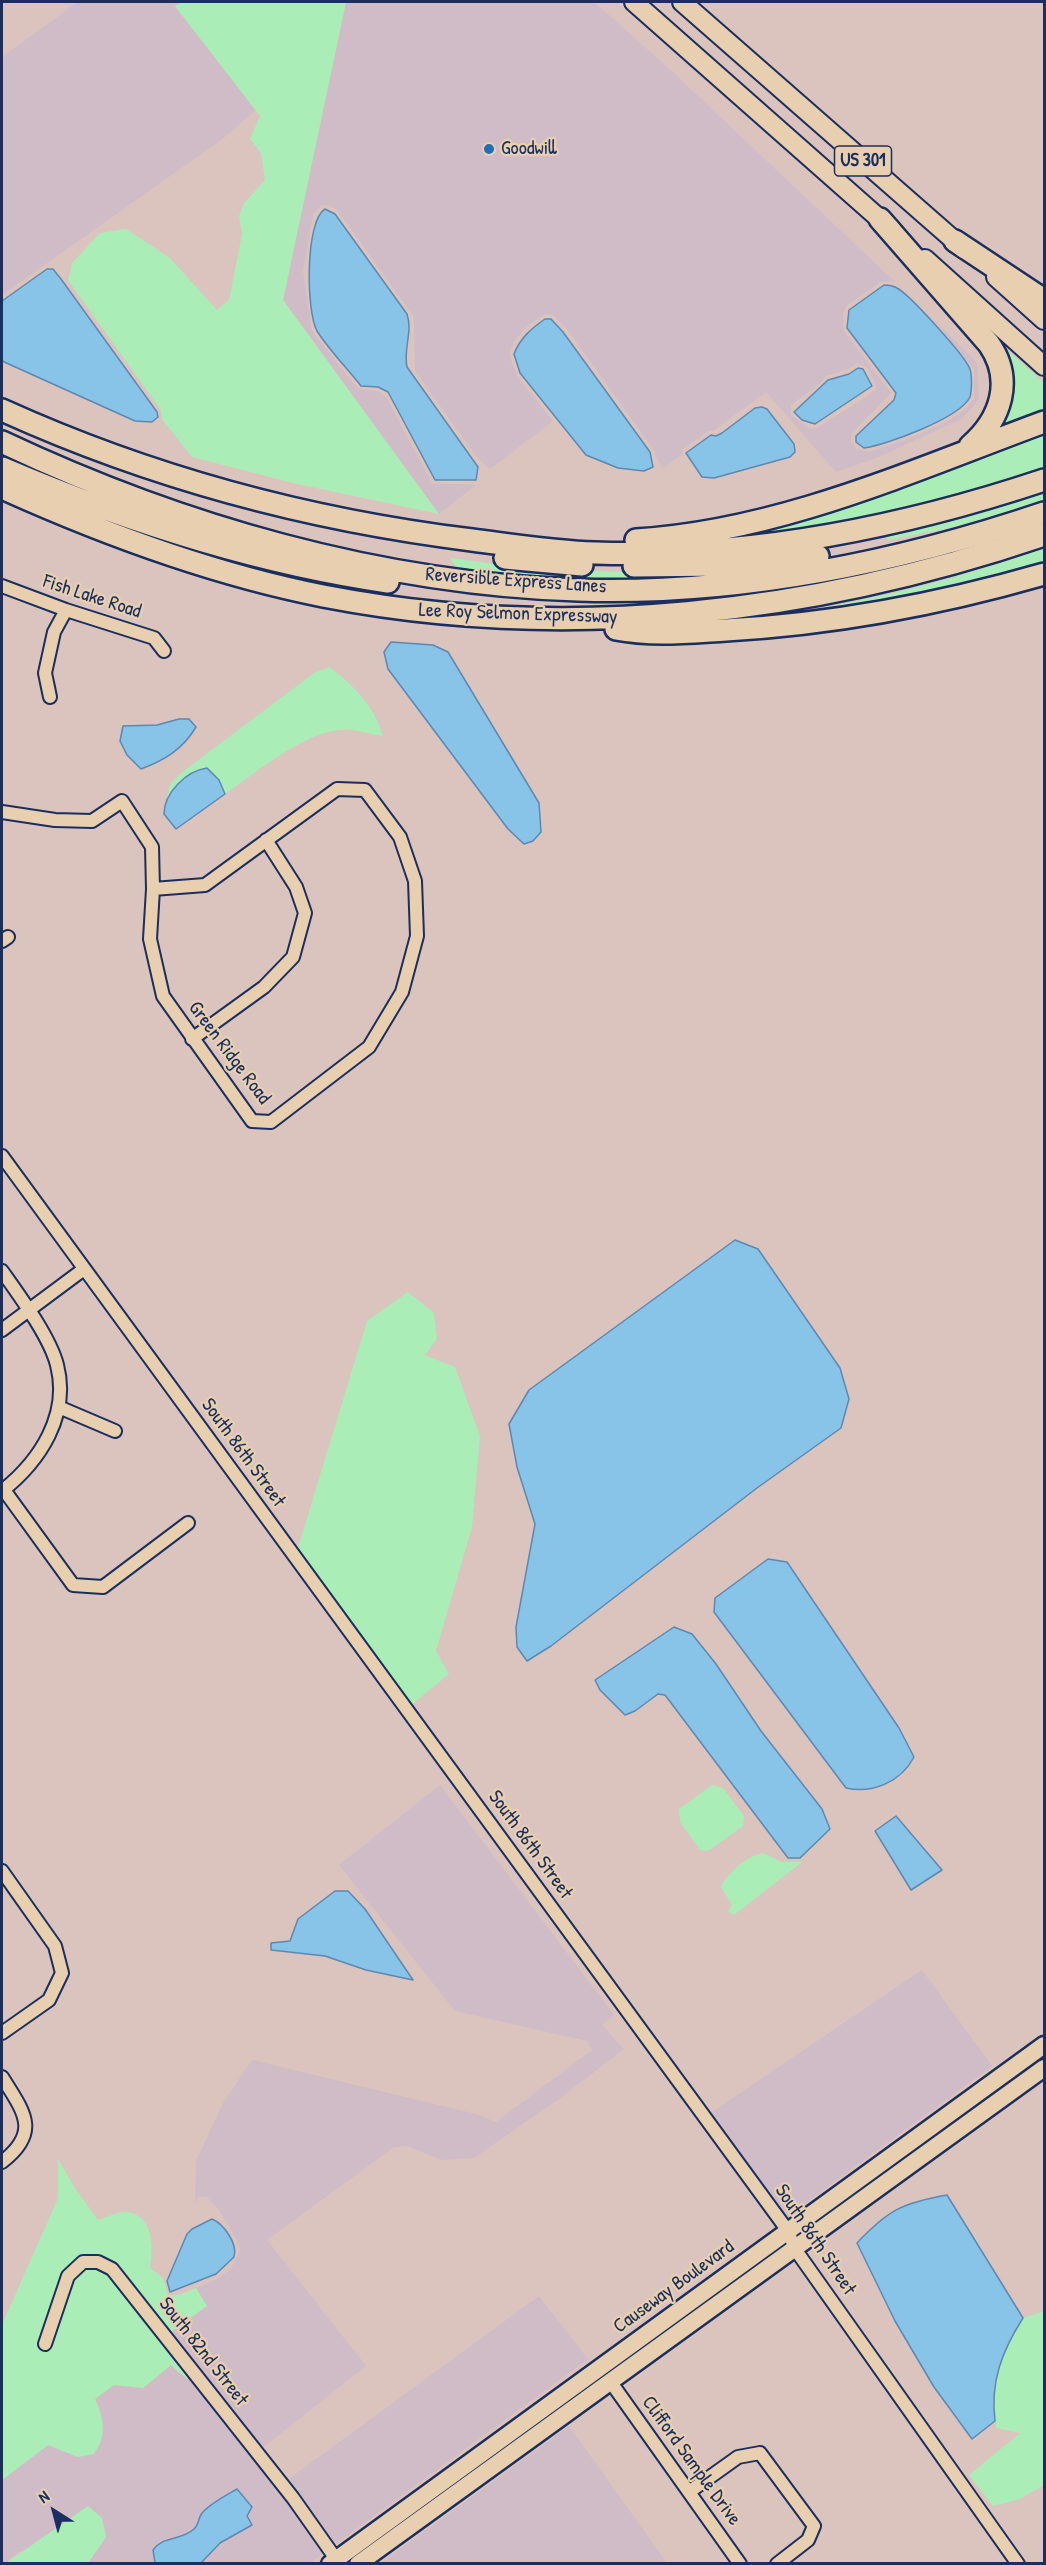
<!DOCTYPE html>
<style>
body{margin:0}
#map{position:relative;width:1046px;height:2565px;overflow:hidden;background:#dac4bd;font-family:"Patrick Hand",sans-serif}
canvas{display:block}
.frame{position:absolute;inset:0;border:3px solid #1b2f5e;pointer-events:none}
.north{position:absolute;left:24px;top:2481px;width:60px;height:60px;-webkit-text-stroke:4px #e7cfb0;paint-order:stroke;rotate:324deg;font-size:16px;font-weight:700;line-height:24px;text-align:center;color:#1b2f5e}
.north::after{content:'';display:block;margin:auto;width:21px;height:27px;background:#1b2f5e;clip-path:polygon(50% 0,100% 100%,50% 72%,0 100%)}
</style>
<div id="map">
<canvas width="1046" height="2565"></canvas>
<div class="frame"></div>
<div class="north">N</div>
</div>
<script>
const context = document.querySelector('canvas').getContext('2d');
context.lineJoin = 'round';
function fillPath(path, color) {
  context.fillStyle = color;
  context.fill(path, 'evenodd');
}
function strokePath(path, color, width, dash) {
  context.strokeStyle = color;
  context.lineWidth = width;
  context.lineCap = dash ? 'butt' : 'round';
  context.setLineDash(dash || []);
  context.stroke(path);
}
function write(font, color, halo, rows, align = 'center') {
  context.font = font + ' "Patrick Hand",sans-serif';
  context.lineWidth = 4.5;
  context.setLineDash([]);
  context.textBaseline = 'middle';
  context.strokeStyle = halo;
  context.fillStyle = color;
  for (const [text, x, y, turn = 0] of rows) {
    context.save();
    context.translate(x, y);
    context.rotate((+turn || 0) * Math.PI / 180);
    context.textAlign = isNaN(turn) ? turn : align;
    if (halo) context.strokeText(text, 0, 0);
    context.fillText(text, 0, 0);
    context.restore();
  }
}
fillPath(new Path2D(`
 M78 2H182L175 6 256 110 221 140 2 295V57Z
 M346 2H594L663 63 894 281 881 282 846 306 843 314 844 331 891 393 852 433 851 442 856 449 869 452 908 439 946 422 966 409 974 399V369L930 316 977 363 979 399 962 419 876 458 836 472 766 392 713 431H708L683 449 682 454 662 469 653 449 567 329 553 315 545 314 528 325 514 342 509 354 517 376 553 421 490 469 476 456 415 371 414 317 338 211 331 206 322 205 313 215 303 271 312 331 358 389 378 391 386 397 432 483 476 485 439 514 283 300ZM857 363 867 367 876 385V389L866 397 817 428H809L791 415V405L822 382 826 376 847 370Z
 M440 1785 614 2015 602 2025 624 2049 563 2096 474 2158 442 2160 407 2146 394 2147 267 2240 366 2366 261 2449 169 2333 207 2306 196 2288 219 2278 231 2268 240 2252 238 2242 219 2210 207 2197H199L195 2202 196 2161 223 2103 252 2060 476 2114 496 2122 592 2050 587 2041 455 2011 339 1865Z
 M922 1970 992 2066 785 2218 709 2114Z
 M539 2296 588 2359 333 2546 286 2481Z
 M171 2365 178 2372 191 2377 289 2501 326 2552 309 2563H201L220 2543 245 2530 247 2516 252 2507 241 2493 219 2499 203 2512 195 2529 178 2537 167 2538 154 2559 155 2563H88L106 2537 105 2527 18 2552 6 2563 2 2564V2480L48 2445 78 2457 103 2426 95 2399 114 2385 143 2388Z
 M569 2426 667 2563H380L410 2542Z`), '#d0bcc6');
fillPath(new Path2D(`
 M182 2H346L283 300 439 514 297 484 192 457 162 419 161 410 68 280 72 263 100 233 126 229 170 258 217 310 229 300 242 234 239 216 244 203 265 180 261 153 250 139 260 116 175 6Z
 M996 340 1044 383V417L991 430Z
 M1044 427V468C948 505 841 527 738 536L737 530Z
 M1044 492V502L950 528 888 540 887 537 965 518Z
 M1044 548V568L964 592 733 623C839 607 944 585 1044 548Z
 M450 558 526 568 690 575C611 579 535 578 457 569Z
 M329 667C353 684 375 707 383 736 372 735 362 731 351 730 311 725 256 773 225 794L219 779 167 796 171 783 181 773 314 673Z
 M408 1292 434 1313 437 1339 425 1355 455 1367 480 1436 472 1527 436 1651 449 1674 410 1706 297 1551 367 1321Z
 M712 1785 723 1788 744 1816 743 1826 708 1851 700 1850 680 1822 679 1809Z
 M763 1853 782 1862H802L734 1915 728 1911 732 1905 721 1887C728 1872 747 1856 763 1853Z
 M58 2159 75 2188 98 2220C105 2218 114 2213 122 2212 153 2210 154 2247 150 2268L163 2278 168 2295H179L196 2288 207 2306 169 2333 100 2257 63 2274 39 2347 49 2351 72 2280 85 2268 97 2267 109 2273 191 2377 187 2379 171 2365 143 2388 114 2385 95 2399C104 2418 107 2437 94 2454L78 2457 48 2445 2 2480V2325L58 2198Z
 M1044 2311V2485L1020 2499 993 2506 969 2475 1020 2433 996 2428C990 2383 999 2356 1023 2318Z
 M88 2506 102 2518 106 2537 88 2563H6Z`), '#aaedb7');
const water = new Path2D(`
 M325 209 335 214 407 314C413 332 403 349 407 367L478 467 476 480H435L388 392 378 387 361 386C347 368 329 350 317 331 306 311 305 221 325 209Z
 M47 269H53L61 279 157 412 158 417 152 422 135 421 2 361V301Z
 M884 285C889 285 892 285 897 288 910 295 965 356 970 369 972 376 972 390 970 397 960 418 886 445 864 448L856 442V436L894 400 896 393 847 328 849 310Z
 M545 319H551L563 332 650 452 653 467 644 471 618 468 586 455 520 373 514 354C520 338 532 328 545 319Z
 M858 368 863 369 872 386 815 424 802 420 794 412 828 380 849 374Z
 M762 407 767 409 794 444 795 452 790 457 714 478 702 477 686 453 711 435 716 436 722 433 755 408Z
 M391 642 433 645 448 652 539 803 541 832 533 841 524 844 508 829 388 669 384 652Z
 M179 719H189L196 727C183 749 165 760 141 769L127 755 120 741 123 726 157 725Z
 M207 768 219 780 225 794 176 829 164 814C164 793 186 771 207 768Z
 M735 1240 758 1249 840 1368 849 1399 841 1428 757 1488 551 1646 527 1661 517 1647 516 1627 535 1524 517 1467 509 1424 529 1390Z
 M768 1559 787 1562 899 1728 914 1757C901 1782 872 1794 846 1788L714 1612 715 1598Z
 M674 1627 692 1634 716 1664 761 1731 822 1809 830 1829 800 1858H788L665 1695 658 1694 635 1711 625 1715 600 1690 595 1680Z
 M896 1816 942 1870 911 1890 875 1831Z
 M335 1891H348L365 1909 413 1980 366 1970 325 1956 271 1950V1943L290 1941 298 1919Z
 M947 2195 1023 2318C1002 2351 990 2382 995 2421L972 2439 934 2387 895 2321 857 2243C888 2210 902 2203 947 2195Z
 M212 2219C224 2224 238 2244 234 2257L216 2274 170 2292 167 2281 187 2234 192 2229Z
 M237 2489 252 2507 247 2516 252 2525 220 2543 201 2563H155L153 2550C164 2535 181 2541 194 2529 199 2525 198 2518 202 2513 211 2503 225 2496 237 2489Z`);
fillPath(water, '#88c3e8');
strokePath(water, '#5c88b1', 1.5);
const minor = new Path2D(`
 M2 586 66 610 154 638 164 651
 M50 697 45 673 54 632 66 610
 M2 812 55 820 92 821 122 801 152 847 153 889 150 939 163 996 252 1121 271 1122 369 1047 402 992 417 936 415 881 400 837 365 790 337 789 205 885 153 889
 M2 941 8 937
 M192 1039 264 987 293 957 305 913 296 887 266 840
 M2 1156 788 2231 795 2249 1018 2564
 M2 1271C19 1295 50 1337 57 1365 70 1415 40 1461 2 1491
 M2 1330 84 1269
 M61 1408 115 1431
 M4 1490 73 1585 103 1587 188 1523
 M2 1871 55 1946 62 1973 49 2000 2 2033
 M2 2077C24 2112 41 2132 2 2162
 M45 2344 68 2276 83 2262H98L112 2269 293 2498 336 2559
 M610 2381 740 2564
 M689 2492 738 2457 760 2453 814 2526 808 2540 777 2564`);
const secondary = new Path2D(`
 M330 2564 1044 2045
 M358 2564 1044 2068`);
const primary = new Path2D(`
 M634 2 891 229
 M682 2 964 249
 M925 259 1044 366
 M996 277 1044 320`);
const motorway = new Path2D(`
 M880 219 989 344C1014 380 1001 419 970 446
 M955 241 1044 300
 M2 410C152 478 309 520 472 540 512 545 554 552 595 553 748 558 900 528 1044 480
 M2 442C180 526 380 584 578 590 735 595 896 563 1044 513
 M2 468C126 521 255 563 388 582
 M2 488C104 534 212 574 323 596 565 643 812 614 1044 535
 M636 540C780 531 911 471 1044 422
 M505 558 582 565
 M634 566 724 565 818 556
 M616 629C652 636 690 632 726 630 834 624 940 604 1044 574`);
strokePath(minor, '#1b2f5e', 16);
strokePath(secondary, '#1b2f5e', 21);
strokePath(primary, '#1b2f5e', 22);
strokePath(motorway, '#1b2f5e', 26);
strokePath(minor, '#e7cfb0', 12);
strokePath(secondary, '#e7cfb0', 16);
strokePath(primary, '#e7cfb0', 18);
strokePath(motorway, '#e7cfb0', 21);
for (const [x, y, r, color] of [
 [489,149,6,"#1f6fb2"]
]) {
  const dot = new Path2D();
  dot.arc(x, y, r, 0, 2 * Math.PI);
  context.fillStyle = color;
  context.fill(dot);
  strokePath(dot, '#e7cfb0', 2);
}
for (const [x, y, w] of [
 [863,161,57]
]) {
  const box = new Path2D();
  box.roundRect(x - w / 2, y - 15, w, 30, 4.5);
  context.fillStyle = '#e7cfb0';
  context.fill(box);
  strokePath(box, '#1b2f5e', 1.5);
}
write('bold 18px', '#1b2f5e', null, [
 ["US 301",863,161]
]);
write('20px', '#1b2f5e', '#e7cfb0', [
 ["Goodwill",501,149]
], 'left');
write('20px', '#1b2f5e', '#e7cfb0', [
 ["Reversible Express Lanes",516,581,4],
 ["Fish Lake Road",92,597,18],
 ["Lee Roy Selmon Expressway",518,614,2],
 ["Green Ridge Road",229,1053,53],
 ["South 86th Street",243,1453,54],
 ["South 86th Street",530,1845,54],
 ["South 86th Street",815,2240,56],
 ["Causeway Boulevard",674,2287,-36],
 ["South 82nd Street",203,2352,52],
 ["Clifford Sample Drive",691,2461,54]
]);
</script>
